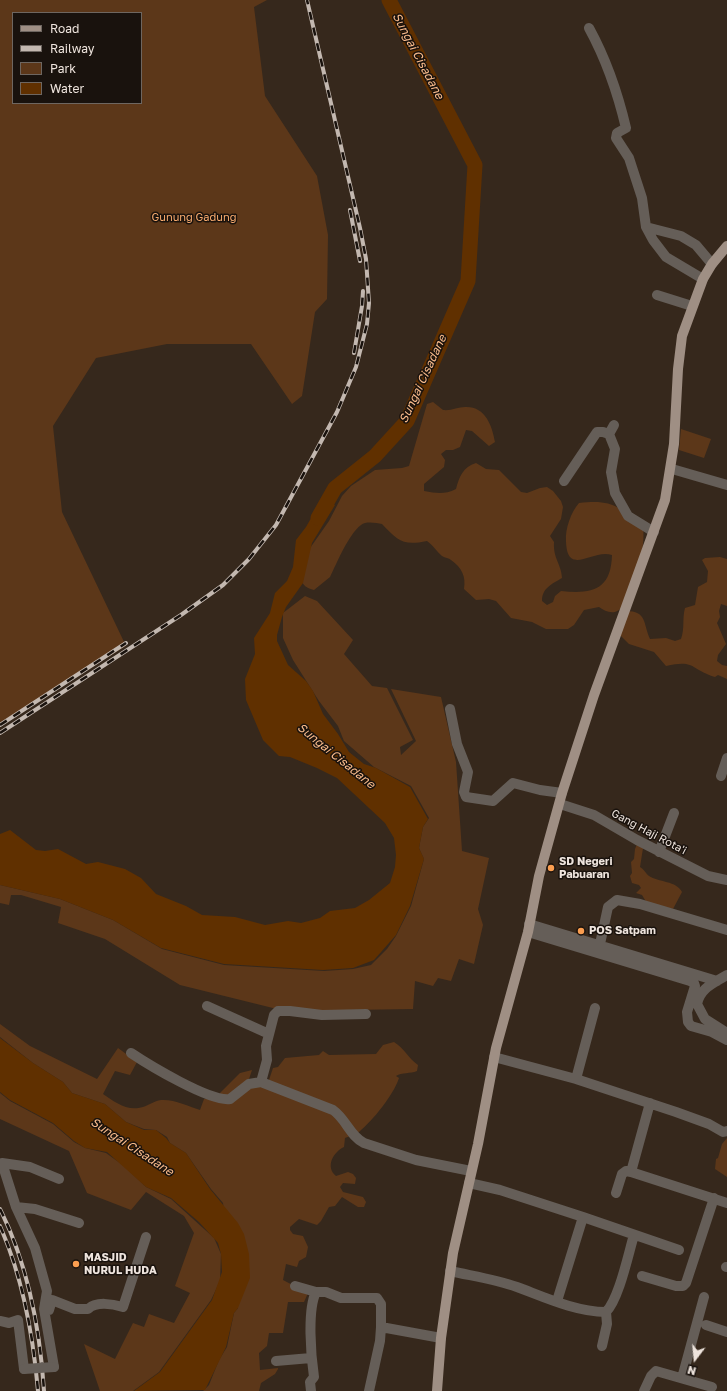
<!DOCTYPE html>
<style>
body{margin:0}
#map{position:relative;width:727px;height:1391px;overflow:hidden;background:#36281c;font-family:"Golos Text",sans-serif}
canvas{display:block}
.legend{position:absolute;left:12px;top:12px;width:130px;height:92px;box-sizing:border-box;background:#19120d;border:1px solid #6e6660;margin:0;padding:5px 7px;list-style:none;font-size:12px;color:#eee4dd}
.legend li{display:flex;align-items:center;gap:8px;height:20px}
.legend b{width:20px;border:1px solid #6e6660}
.north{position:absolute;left:675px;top:1339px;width:40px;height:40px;-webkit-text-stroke:3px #19120d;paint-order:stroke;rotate:196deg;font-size:11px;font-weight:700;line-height:16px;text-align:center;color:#eee4dd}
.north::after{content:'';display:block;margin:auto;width:14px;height:18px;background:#eee4dd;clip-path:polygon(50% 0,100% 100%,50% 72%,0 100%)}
</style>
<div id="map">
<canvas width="727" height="1391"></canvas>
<ul class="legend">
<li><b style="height:5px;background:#9f8f84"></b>Road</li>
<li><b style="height:5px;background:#c3b8b0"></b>Railway</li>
<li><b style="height:11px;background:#5c3719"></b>Park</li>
<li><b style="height:11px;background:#603000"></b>Water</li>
</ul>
<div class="north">N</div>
</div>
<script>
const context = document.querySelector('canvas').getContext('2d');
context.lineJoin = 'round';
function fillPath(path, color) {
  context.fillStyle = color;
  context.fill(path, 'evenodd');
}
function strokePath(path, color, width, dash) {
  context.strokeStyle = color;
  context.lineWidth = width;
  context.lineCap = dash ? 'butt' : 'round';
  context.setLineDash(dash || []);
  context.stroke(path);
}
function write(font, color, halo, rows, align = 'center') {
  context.font = font + ' "Golos Text",sans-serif';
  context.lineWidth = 3;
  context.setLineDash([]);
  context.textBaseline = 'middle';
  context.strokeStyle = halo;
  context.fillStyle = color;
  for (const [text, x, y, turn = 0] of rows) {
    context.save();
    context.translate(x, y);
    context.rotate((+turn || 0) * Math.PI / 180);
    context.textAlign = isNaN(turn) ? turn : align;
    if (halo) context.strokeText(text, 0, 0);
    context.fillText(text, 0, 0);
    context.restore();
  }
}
fillPath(new Path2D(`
 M0 0H267L254 7 265 96 317 176 328 235 327 299 315 312 302 396 292 404 251 344H167L96 358 53 426 62 512 126 646 0 723ZM13 13H141V103H13Z
 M433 402 443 410C451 411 458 407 465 407 485 406 492 425 495 442L489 446 472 431 466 430 460 447 453 450H446L441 454 445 460 444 467 424 484V491C436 493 444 495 456 489 459 477 463 467 476 463L486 469 499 470 521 492 527 493 540 488 547 487 553 491 561 501 563 507 561 519 550 536 554 542C553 559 561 563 562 578 552 584 542 588 542 601L547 605 553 602 555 596 561 591C591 594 611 591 612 555 593 548 567 578 566 541 565 529 571 512 579 503 614 499 618 507 643 527 646 547 635 598 619 610 612 615 605 611 599 607L584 610 574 625 568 629H546L532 622 511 618 496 601 489 599 476 600 464 589C466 576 462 568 451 560 449 558 445 558 442 556 437 552 433 545 427 541 403 546 398 541 382 524 376 523 366 521 361 525 348 535 337 563 330 577L314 590C307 588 303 586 301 579L308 551 329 521 342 496 351 486 375 470 402 468 409 466 427 404Z
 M681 429 711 439 704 458 679 450Z
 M720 557 727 559V606L721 604 719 611 720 617 717 623 726 644 718 655 717 661 722 665 727 666V679L718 675 715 677C690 669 695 659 666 666L654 652 629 644 620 635 626 611C647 611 643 623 650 639L666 638 675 641 681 639C685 628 682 619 685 608L695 605 698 587 707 582 708 571 702 560 705 558Z
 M305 596 317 601 353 640 344 654 372 686 387 688 413 740 400 747 401 755 416 741 391 689 441 697 456 762 462 851 489 858 478 909 483 925 474 964 459 959 451 981 438 978 433 986 415 981 413 1009 285 1011 180 985 105 939 58 923 61 907 21 895H11L9 905 0 903V885L60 899 113 920 162 949 224 965 324 971 353 969 371 965 387 949 396 936 411 906 424 859 419 848 423 827 429 818 411 786 374 767 344 741 338 726 319 701 293 660 283 638V613Z
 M638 842H644L640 867C644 869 646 874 649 876 658 882 677 881 682 892L673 909C665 906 657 908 648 905L642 895 636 893 641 888 639 885 632 883 630 876 632 873 631 862 634 859 635 849Z
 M0 1024 30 1046 97 1079 118 1048 137 1062 130 1075 115 1071 103 1094C115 1102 127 1112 143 1107 149 1105 154 1101 161 1100 174 1099 188 1106 200 1110L204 1099H214L240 1073 252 1070 249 1079 268 1083 273 1068 278 1067 285 1058 319 1055 323 1051 329 1055 376 1054 383 1045 394 1042C405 1049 408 1058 418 1065L417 1071C410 1074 402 1072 396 1076L399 1078C393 1096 373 1120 359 1132 355 1135 349 1136 345 1138L344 1147C333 1152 325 1167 336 1176L348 1172 353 1174 356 1178 355 1184 343 1183 340 1187 343 1192 363 1197 366 1202 364 1207H358L342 1197 335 1206 329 1207 321 1221 317 1225 299 1219 290 1227V1230L293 1234 303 1236 308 1247 306 1257 299 1261 297 1267 286 1264 283 1280 308 1293 304 1302H288L283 1333H269L267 1346 259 1353 260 1370 278 1368V1369L275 1374 261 1383 259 1391H203L209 1385 219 1360 227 1347 234 1313 238 1308 223 1203 211 1189 186 1153 170 1143 167 1137 156 1130 144 1129 126 1122 105 1104 72 1093 63 1082 33 1063 0 1037Z
 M0 1093 10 1101 53 1124 74 1142 85 1148 106 1153 124 1166 146 1187 171 1199 214 1238 221 1254 220 1281 211 1300 159 1372 133 1391H100L84 1344 115 1359 133 1323 144 1327 149 1314 174 1323 190 1293 175 1286 194 1233 184 1216 146 1192 131 1210 87 1193 69 1151 0 1119Z
 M727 1138V1177L715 1169 716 1159 718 1158 722 1144Z`), '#5c3719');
fillPath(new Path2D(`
 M322 499 335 505 312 543 303 583 286 607 282 617 277 635V641L288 665 306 681 313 691 323 714 338 734 349 752 364 764 376 768 410 787 428 819 423 827 419 848 424 859 410 906 396 935 374 960 353 968 323 970 224 964 161 948 113 920 60 899 0 885V834L10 830 36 850 45 851 58 849 86 864 98 862 125 869 141 878 156 894 186 906 202 915 235 917 265 925 288 921 301 923 320 918 330 911 355 908 369 900 390 883 395 867 396 855 394 838 385 823 337 778 317 768 290 757 279 756 263 740 246 700 245 679 255 654 254 638 270 613 275 593 287 581 293 567 296 540 306 527Z
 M0 1038 33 1063 63 1082 72 1093 105 1104 126 1122 144 1130H156L166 1138 170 1143 186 1153 210 1189 238 1223 244 1234 249 1254 250 1278 238 1308 234 1313 226 1347 205 1390 134 1391 160 1372 212 1300 222 1272 221 1254 218 1243 199 1222 171 1198 146 1187 107 1152 85 1148 74 1141 53 1123 10 1100 0 1092Z`), '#603000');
strokePath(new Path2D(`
 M318 518 335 488 375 456 407 421 468 281 475 165 389 0`), '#603000', 15);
strokePath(new Path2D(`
 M589 28C606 59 618 94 626 128L617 133 616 138 629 158 642 198 646 227 653 240 666 257 703 279
 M646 227 681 236 696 245 712 264
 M657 295 692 306
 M614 425 609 434 615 449 611 472 615 493 628 516 654 532
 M672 469 727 485
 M564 481 597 432H603L609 434
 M450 709 457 744 468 772 464 792 466 797 493 801 513 783 540 790 562 793
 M721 776 727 758
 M560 804 594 815 637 840 708 876 727 880
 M659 852 674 813
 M529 924 717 981
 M528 932 690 981 694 983 695 986 687 1012 688 1022 691 1026 712 1032 727 1040
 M600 944 608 907 617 900 640 904 727 930
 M727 975C714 983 700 988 697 1004L705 1019 727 1033
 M207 1006 269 1034
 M131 1053C149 1065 210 1102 230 1099L249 1084 261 1082 333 1110C346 1119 350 1136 364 1143L416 1160 471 1171
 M494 1057 576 1079 676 1112 709 1124 723 1132 727 1131
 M576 1079 595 1008
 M261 1082 267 1060 266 1046 274 1015 278 1011H290L322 1015 366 1014
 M650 1103 631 1172 727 1203
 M469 1183 500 1190 583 1217
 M616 1193 622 1174 626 1171 631 1172
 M16 1207 35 1209 79 1223
 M726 1267H727
 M450 1271C472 1276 495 1279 517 1287 544 1297 576 1312 606 1312 619 1299 628 1255 634 1235
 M642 1276 676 1286H683L686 1283 714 1198
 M295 1286 316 1292
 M557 1301 583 1217 679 1250
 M46 1310H49L52 1300 75 1309H88C96 1301 113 1304 123 1307L146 1237
 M0 1321 9 1323 18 1320 24 1369
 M706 1325 727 1332
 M602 1346 607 1324 606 1312
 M276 1361 311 1358
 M54 1367 44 1309 47 1291 35 1248 16 1207 2 1163 30 1167 59 1179
 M682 1378 704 1297
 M311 1391 310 1382 314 1377C311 1357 307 1310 316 1292H326L341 1298H377L381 1304V1327
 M369 1391 380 1341 381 1327 441 1338
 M644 1391 651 1376 656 1371 712 1387`), '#655e58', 10);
strokePath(new Path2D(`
 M437 1391 441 1338 453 1253 478 1144 496 1048 528 932 539 876 562 793 594 695 665 500 674 444 678 369 682 336 703 279 712 264 727 246`), '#9f8f84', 10);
const rail = new Path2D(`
 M350 210 360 261
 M354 353 362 306 363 291
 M0 725 126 643
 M0 733 181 615 223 585 249 559 276 525 337 412 356 367 367 324 369 303 366 259 360 228 307 0
 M0 1209C28 1265 40 1329 44 1391
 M0 1226C23 1278 33 1334 38 1391`);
strokePath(rail, '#c3b8b0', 4);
strokePath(rail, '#19120d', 2.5, [8]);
strokePath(new Path2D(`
 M24 1369 54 1367`), '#655e58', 10);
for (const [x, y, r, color] of [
 [551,868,4,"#fb9e50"],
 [581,931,4,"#fb9e50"],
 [76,1264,4,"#fb9e50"]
]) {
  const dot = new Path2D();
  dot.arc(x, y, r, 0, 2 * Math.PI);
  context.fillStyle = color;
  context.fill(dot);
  strokePath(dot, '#19120d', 1.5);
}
write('11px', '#f8ab6e', '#19120d', [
 ["Gunung Gadung",194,218]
]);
write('11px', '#eee4dd', '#19120d', [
 ["Gang Haji Rota'i",649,832,28]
]);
write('bold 11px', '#eee4dd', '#19120d', [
 ["SD Negeri",559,862],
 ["Pabuaran",559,875],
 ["POS Satpam",589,931],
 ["MASJID",84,1258],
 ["NURUL HUDA",84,1271]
], 'left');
write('italic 12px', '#f9bb8b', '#19120d', [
 ["Sungai Cisadane",418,56,62],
 ["Sungai Cisadane",423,379,-65],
 ["Sungai Cisadane",336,756,39],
 ["Sungai Cisadane",132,1147,33]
]);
</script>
